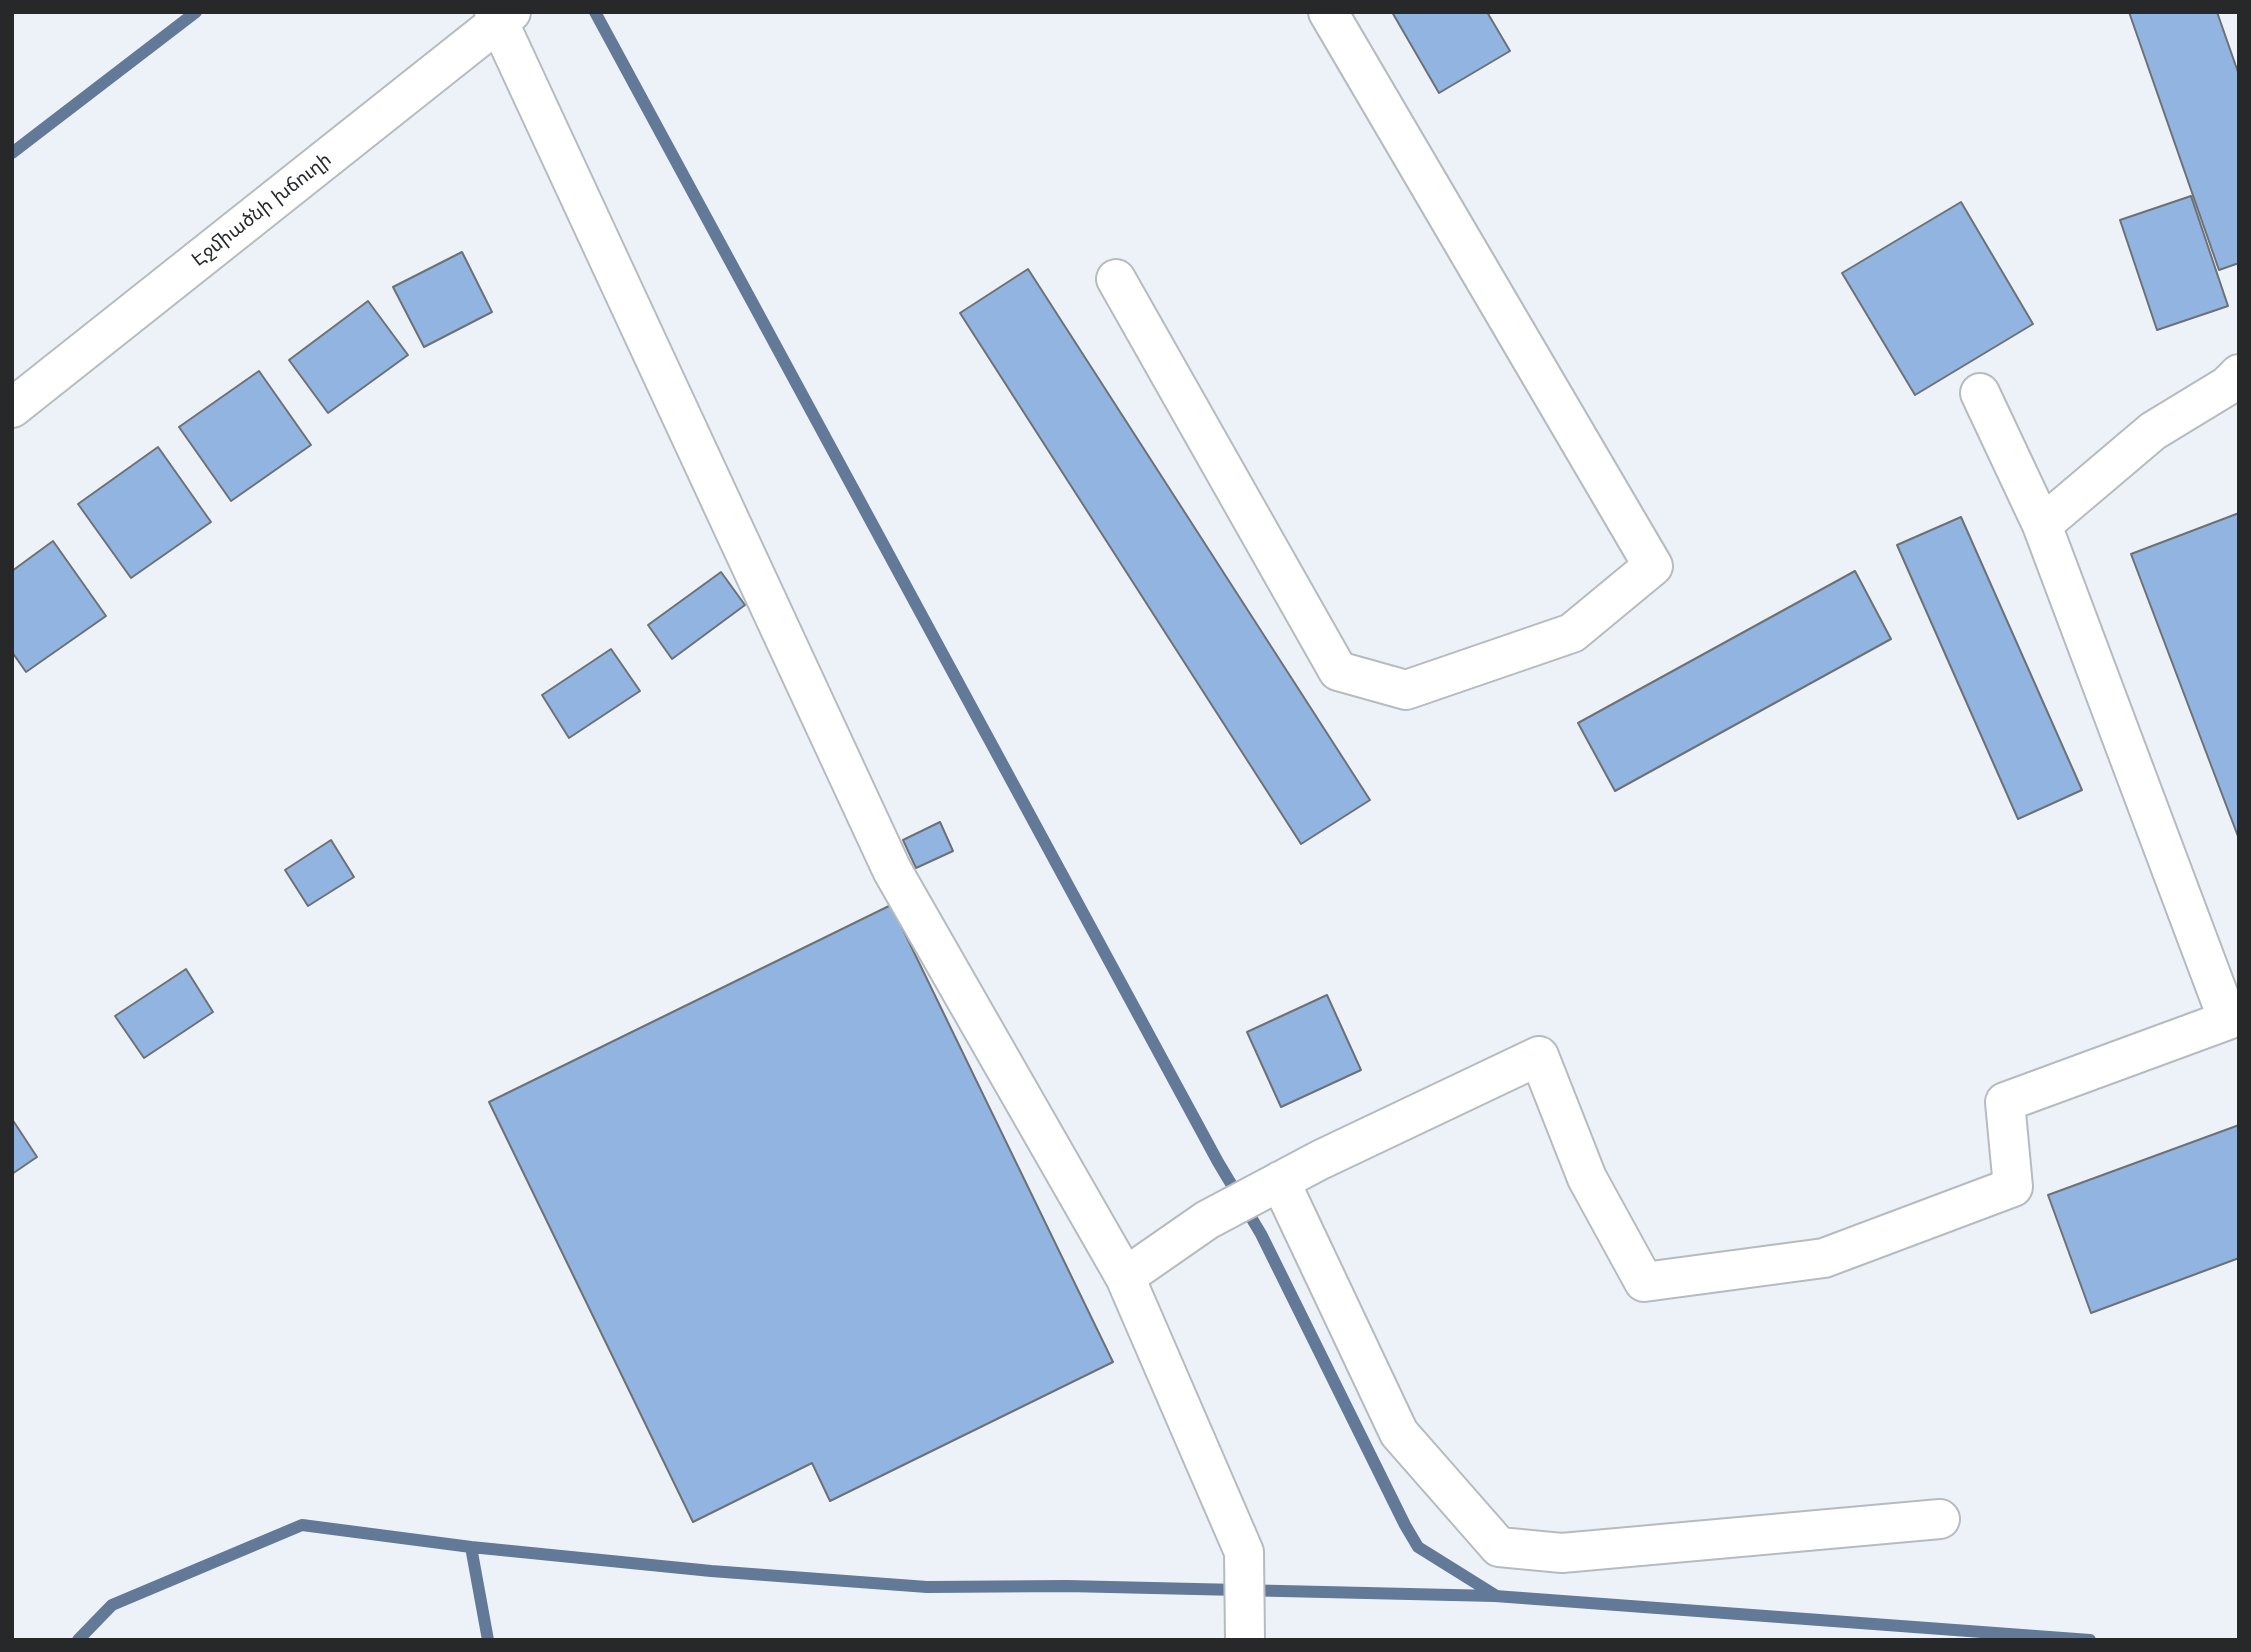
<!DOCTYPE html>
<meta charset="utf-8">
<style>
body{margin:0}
#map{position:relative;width:2251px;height:1652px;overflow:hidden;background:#edf2f8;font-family:"Libre Baskerville",serif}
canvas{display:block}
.frame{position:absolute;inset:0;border:14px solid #26282a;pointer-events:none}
</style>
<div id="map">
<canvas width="2251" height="1652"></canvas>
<div class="frame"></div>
</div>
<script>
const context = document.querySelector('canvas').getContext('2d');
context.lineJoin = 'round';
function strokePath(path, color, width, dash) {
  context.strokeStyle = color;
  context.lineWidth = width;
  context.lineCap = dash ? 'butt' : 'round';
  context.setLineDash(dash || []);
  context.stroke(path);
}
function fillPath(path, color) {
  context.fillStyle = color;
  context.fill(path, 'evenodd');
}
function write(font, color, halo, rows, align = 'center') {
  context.font = font + ' "Libre Baskerville","Noto Sans Armenian",serif';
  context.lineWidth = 6;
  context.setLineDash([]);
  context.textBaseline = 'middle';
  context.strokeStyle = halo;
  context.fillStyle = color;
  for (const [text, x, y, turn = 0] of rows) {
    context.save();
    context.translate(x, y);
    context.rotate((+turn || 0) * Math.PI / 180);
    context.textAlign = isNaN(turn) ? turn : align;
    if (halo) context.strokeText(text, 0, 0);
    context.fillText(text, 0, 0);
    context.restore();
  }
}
strokePath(new Path2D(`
 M595 12 1218 1162 1261 1234 1405 1525 1418 1547 1495 1595
 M12 153 196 12
 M471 1547 488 1640
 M78 1640 112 1605 302 1525 471 1547 711 1571 927 1587 1067 1586 1495 1596 2090 1640`), '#627998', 12);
const building = new Path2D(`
 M1392 12H1487L1510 51 1439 93Z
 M2129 12H2217L2239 75V263L2219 270Z
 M2191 196 2228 306 2157 330 2120 220Z
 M1961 202 2033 324 1915 395 1842 273Z
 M462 252 492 312 424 347 393 287Z
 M1028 269 1370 800 1301 844 960 313Z
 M368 301 408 355 328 413 289 360Z
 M259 371 311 445 231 501 179 427Z
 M158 447 211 522 131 578 78 504Z
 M2239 513V839L2131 554Z
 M1961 517 2082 790 2018 819 1897 545Z
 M53 541 106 616 26 672 12 652V571Z
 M1855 571 1891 639 1615 791 1578 723Z
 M721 572 745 605 672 659 648 625Z
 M611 649 640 691 569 738 542 695Z
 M940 822 953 851 916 868 903 840Z
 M331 840 354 877 308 906 285 870Z
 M891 905 1113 1362 830 1501 812 1463 693 1522 489 1102Z
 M186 969 213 1012 144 1058 115 1016Z
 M1327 995 1361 1070 1281 1107 1247 1032Z
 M12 1119 37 1157 12 1174Z
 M2239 1125V1258L2091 1313 2048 1195Z`);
fillPath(building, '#91b5e0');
strokePath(building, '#6d7176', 2);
const minor = new Path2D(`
 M494 12 892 870 1125 1277 1207 1220 1320 1160 1539 1056 1587 1178 1644 1282 1824 1258 2013 1187 2005 1102 2228 1020 2042 525 1980 393
 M1116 279 1338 671 1406 690 1572 633 1653 566 1328 12
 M2042 525 2153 431 2227 386 2239 374
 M1280 1181 1399 1433 1499 1547 1562 1553 1940 1519
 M1125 1277 1244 1552 1245 1640`);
const major = new Path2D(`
 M12 408 511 12`);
strokePath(minor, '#b6bbc0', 42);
strokePath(major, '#b6bbc0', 42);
strokePath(minor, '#fff', 38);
strokePath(major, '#fff', 38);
write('19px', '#26282a', '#fff', [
 ["Էջմիածնի խճուղի",262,210,-38]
]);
</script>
